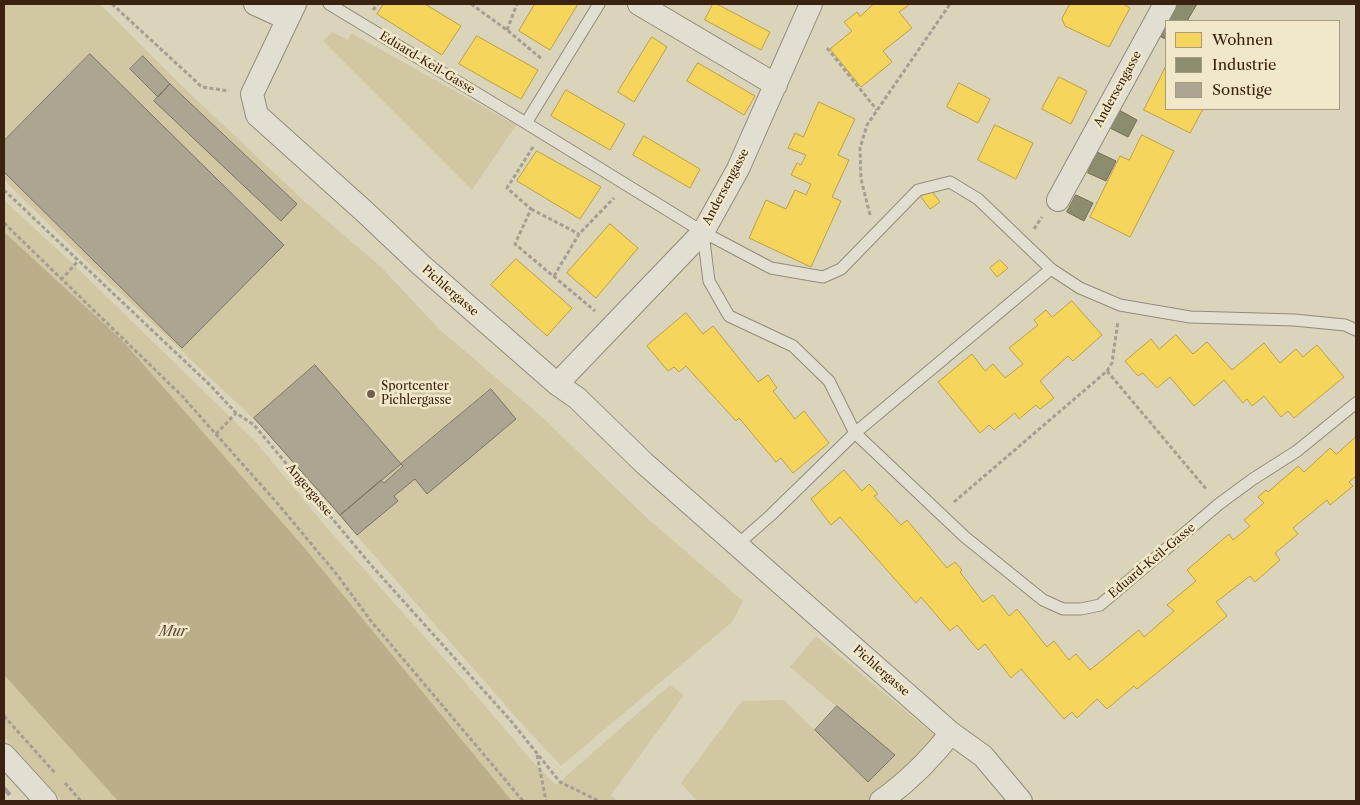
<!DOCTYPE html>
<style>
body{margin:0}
#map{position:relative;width:1360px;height:805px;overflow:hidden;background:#dad4ba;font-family:"Libre Caslon Text",serif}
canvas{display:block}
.frame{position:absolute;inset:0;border:5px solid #3b2210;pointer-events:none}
.legend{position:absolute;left:1165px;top:20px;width:175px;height:90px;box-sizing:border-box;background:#f0e8c9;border:1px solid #a8997f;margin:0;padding:6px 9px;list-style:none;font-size:15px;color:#3b2210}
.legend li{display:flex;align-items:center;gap:10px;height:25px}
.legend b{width:25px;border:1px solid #a8997f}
</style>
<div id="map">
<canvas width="1360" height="805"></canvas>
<div class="frame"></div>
<ul class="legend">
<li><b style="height:14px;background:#f6d55c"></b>Wohnen</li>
<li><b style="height:14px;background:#8c8c6e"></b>Industrie</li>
<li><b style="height:14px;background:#aba592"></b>Sonstige</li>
</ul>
</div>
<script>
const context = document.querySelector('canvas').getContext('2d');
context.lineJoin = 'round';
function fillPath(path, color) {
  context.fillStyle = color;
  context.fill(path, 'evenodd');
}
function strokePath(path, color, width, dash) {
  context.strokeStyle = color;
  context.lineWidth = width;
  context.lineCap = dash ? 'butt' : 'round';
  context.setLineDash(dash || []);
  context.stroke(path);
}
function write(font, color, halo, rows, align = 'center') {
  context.font = font + ' "Libre Caslon Text",serif';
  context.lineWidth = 5;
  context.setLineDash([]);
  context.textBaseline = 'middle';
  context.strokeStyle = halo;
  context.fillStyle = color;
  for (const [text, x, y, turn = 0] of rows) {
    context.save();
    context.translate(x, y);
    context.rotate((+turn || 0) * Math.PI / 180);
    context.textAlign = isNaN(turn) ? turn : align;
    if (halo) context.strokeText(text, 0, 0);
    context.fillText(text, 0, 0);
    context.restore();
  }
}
fillPath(new Path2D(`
 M4 4H100L184 88 304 201 380 266 439 329 542 417 647 518 743 601 732 622 561 766 515 716 259 424 80 255 4 180Z
 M332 32 348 40 351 33 516 125 472 190 323 41Z
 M4 200 72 263 256 442 327 528 464 681 532 761 556 785 670 685 684 695 611 795 617 801H512L303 546 122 340 4 232Z
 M816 636 934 735 951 733 881 801H697L681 783 742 701 784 700 868 782 894 756 790 667Z
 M4 675 118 801H62L4 737Z`), '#d2c7a3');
fillPath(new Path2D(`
 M4 232 122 340 303 546 512 801H118L4 675Z`), '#baae8b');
const homes = new Path2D(`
 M384 4H425L461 26 442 55 377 14Z
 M535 4H578L550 50 519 31Z
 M713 4H717L770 32 761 50 705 20Z
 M874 4H910L899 12 912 28 883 51 892 62 861 87 830 49 852 31 844 22 857 12 860 16Z
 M1070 4H1123L1130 8 1109 47 1065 26 1062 19Z
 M477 36 538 70 521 99 459 64Z
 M652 37 667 47 634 102 618 92Z
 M698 63 755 96 744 115 687 81Z
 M1166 66V109H1203L1190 133 1144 110Z
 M1059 77 1087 91 1071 124 1042 109Z
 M959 83 990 99 978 123 947 107Z
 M566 90 625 124 610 150 551 116Z
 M819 102 855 119 838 155 849 160 832 197 841 201 811 267 749 238 766 200 786 209 795 190 806 195 811 184 791 175 797 163 801 165 806 155 788 148 795 133 803 137Z
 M995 125 1033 143 1016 179 978 160Z
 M1142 135 1174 151 1130 237 1090 217 1120 156 1129 160Z
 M644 136 700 169 690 188 633 155Z
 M537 151 601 187 580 219 517 181Z
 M931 190 940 202 930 209 921 197Z
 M610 224 638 248 596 298 567 273Z
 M516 259 572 308 547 336 491 285Z
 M1000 260 1008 268 997 277 990 268Z
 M1072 301 1102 335 1073 361 1068 356 1040 381 1054 398 1040 409 1036 405 1019 419 1015 413 994 430 989 425 980 433 938 382 972 354 985 371 993 364 1005 378 1023 364 1009 348 1038 325 1034 320 1046 310 1052 317Z
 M686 313 703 334 713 326 758 382 768 375 777 388 773 391 795 419 804 411 829 443 793 473 781 458 776 462 739 418 736 421 686 366 679 372 674 367 668 371 647 346Z
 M1176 335 1193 354 1207 342 1232 370 1264 343 1280 363 1296 349 1303 357 1317 345 1344 377 1294 418 1288 411 1281 417 1264 396 1252 406 1247 399 1243 403 1224 380 1194 406 1170 377 1157 388 1143 373 1138 376 1125 361 1151 339 1159 349Z
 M1356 437V478L1355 477 1349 482 1353 486 1330 505 1327 500 1293 528 1298 534 1275 553 1280 560 1255 582 1250 576 1216 602 1227 616 1137 689 1134 686 1107 709 1097 699 1077 718 1072 712 1064 719 1021 669 1011 678 985 644 978 650 957 625 950 631 921 597 916 603 840 517 831 525 811 499 844 470 862 491 869 484 878 494 874 496 901 525 907 520 947 568 955 562 962 570 960 572 983 602 993 595 1009 616 1017 609 1047 647 1054 641 1069 660 1076 654 1090 670 1139 630 1144 637 1174 611 1167 605 1196 581 1187 570 1229 534 1233 540 1250 526 1244 520 1264 503 1258 497 1266 490 1268 492 1298 466 1304 472 1330 448 1336 454Z`);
fillPath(homes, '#f6d55c');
strokePath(homes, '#be9f45', 1);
const industry = new Path2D(`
 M1173 4H1197L1187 21H1166V39L1157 35Z
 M1119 110 1137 120 1128 137 1110 128Z
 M1097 152 1116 161 1106 181 1088 173Z
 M1076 195 1093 203 1084 221 1067 212Z`);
fillPath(industry, '#8c8c6e');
strokePath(industry, '#746c52', 1);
const building = new Path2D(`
 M90 54 284 245 182 348 4 172V141Z
 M143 56 170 84 158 97 130 69Z
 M170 84 297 204 281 221 154 101Z
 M315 365 401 464 340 515 254 418Z
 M491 389 516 419 427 494 415 479 394 496 398 501 357 535 340 515 381 480 384 483 403 466 401 464Z
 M837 706 895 755 868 782 815 730Z`);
fillPath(building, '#aba592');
strokePath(building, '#7b7364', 1);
const lane = new Path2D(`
 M329 4 526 123
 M599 4 526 123 703 232 771 268 823 277 841 269 918 190 950 182 978 199 1051 269
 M703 233 709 281 729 316 793 346 829 381 855 433 965 537 1043 600 1063 609H1081L1100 605 1219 504 1253 479 1297 451 1356 403
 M737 545 771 515 855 433 1051 269 1080 288 1120 305 1190 317 1294 320 1345 325 1356 330`);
const street = new Path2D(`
 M255 4 288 19
 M295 4 252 94 257 115 365 212 421 265 557 384 577 398 644 463 951 733 983 756 1021 801
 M639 4 776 85
 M1058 200 1165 4
 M557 384 703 232 738 169 811 4
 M4 755 46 801
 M881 801C909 781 930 760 951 733`);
strokePath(lane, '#928b7a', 13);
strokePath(street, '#928b7a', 24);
strokePath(new Path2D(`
 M112 4 202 87 229 91
 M471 4 507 30 543 60
 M373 10 378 4
 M507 30 517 4
 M827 48 877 110
 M533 147 507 188 531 209 515 244 595 311
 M4 190 211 386 236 413 254 425 371 565 511 721 560 782 599 801
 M531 209 579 234
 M870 215 861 179 860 148 867 125 950 4
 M4 223 182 396 278 504 338 576 371 621 523 801
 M1034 229 1042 217
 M554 276 579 234 614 198
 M61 280 78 261
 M1107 371 1112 363 1118 321
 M216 434 236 413
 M954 502 1107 371 1207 490
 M4 716 55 773
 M537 755 546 801
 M65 783 81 801`), '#a49e93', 3, [4, 2.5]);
strokePath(lane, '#e2dfd2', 11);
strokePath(street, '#e2dfd2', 22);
strokePath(new Path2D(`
 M4 788 15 801`), '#a49e93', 4, [9, 9]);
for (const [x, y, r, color] of [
 [371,394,5,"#73604c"]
]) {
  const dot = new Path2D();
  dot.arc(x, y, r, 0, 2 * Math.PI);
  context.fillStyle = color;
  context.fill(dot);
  strokePath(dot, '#f0e8c9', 2);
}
write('12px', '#3b2210', '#f0e8c9', [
 ["Eduard-Keil-Gasse",427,63,31],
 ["Andersengasse",1118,89,-61],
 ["Andersengasse",726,187,-62],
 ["Pichlergasse",450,291,41],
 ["Angergasse",309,490,50],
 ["Eduard-Keil-Gasse",1152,561,-40],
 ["Pichlergasse",881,671,41]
]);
write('12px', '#3b2210', '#f0e8c9', [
 ["Sportcenter",381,387],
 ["Pichlergasse",381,401]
], 'left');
write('italic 14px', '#5d472f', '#f0e8c9', [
 ["Mur",173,632]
]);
</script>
